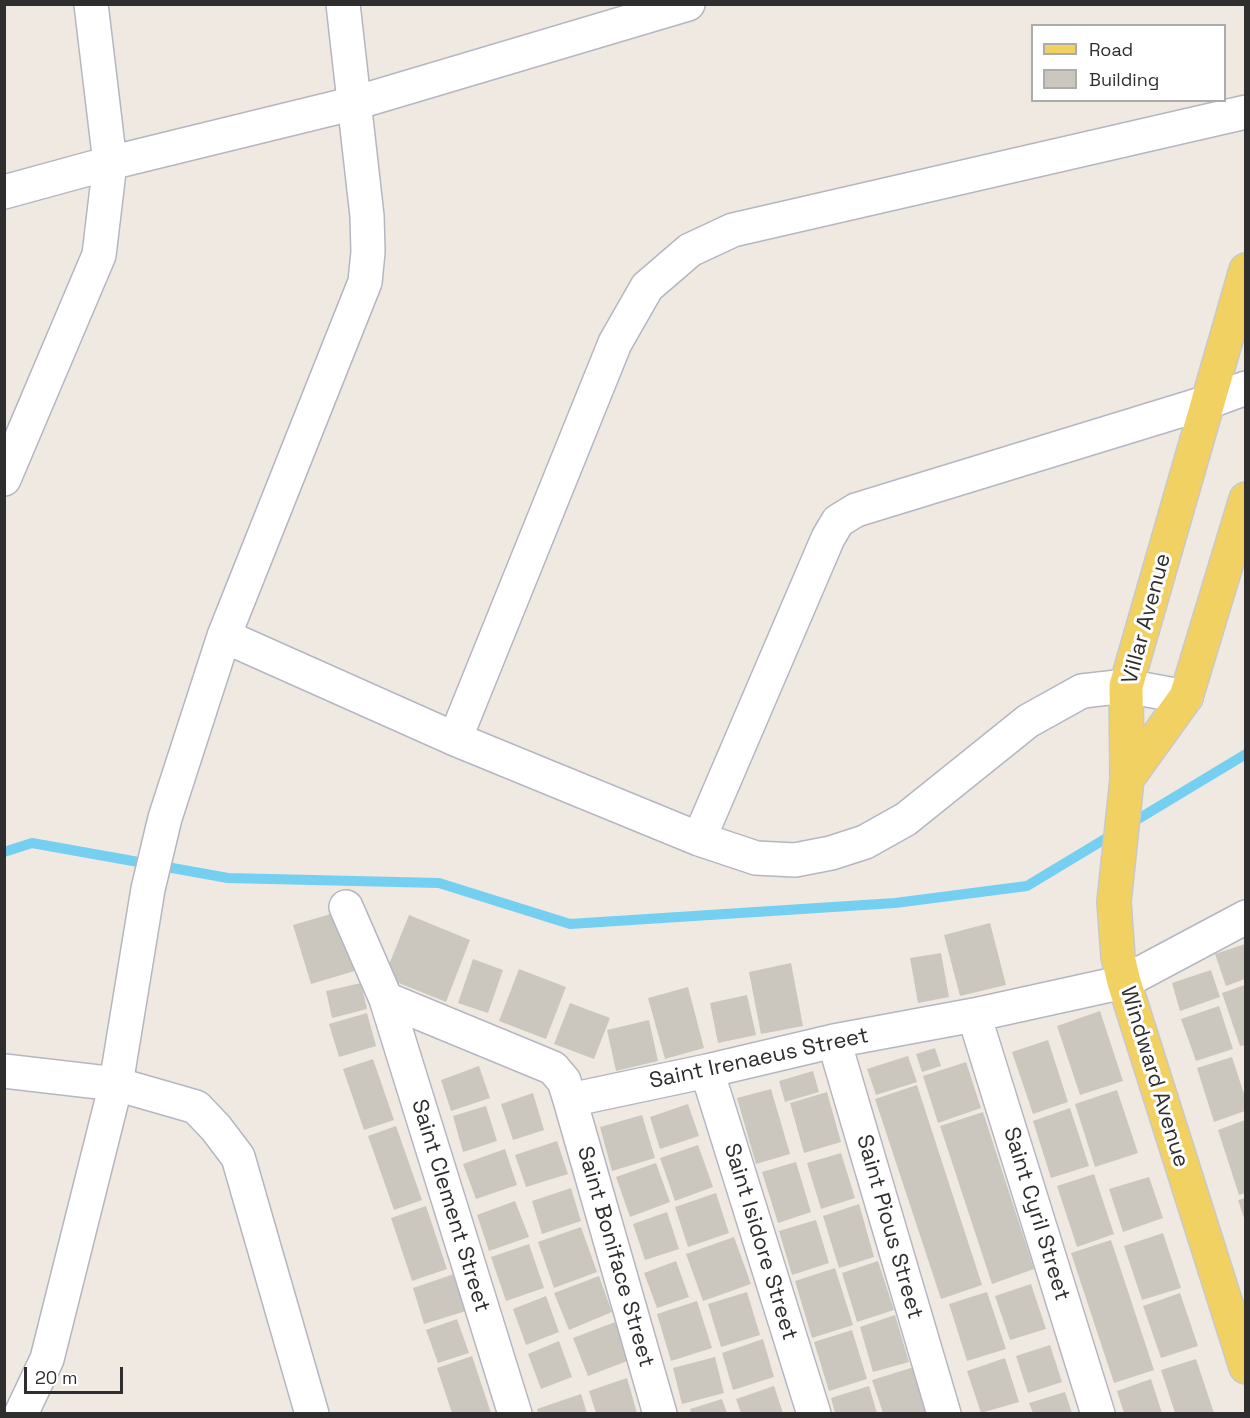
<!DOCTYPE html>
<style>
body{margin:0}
#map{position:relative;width:1250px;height:1418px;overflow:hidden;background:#efe9e1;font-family:"Space Grotesk",sans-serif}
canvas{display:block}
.frame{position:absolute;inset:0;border:6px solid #2e2e2e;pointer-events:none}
.legend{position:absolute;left:1031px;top:24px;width:195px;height:78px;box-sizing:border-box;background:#fff;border:2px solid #ababab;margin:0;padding:8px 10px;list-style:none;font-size:18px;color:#2e2e2e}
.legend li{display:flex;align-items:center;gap:12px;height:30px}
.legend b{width:30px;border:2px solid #ababab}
.scale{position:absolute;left:24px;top:1367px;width:99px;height:27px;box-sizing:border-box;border:3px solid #2e2e2e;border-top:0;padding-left:8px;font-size:18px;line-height:21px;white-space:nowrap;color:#2e2e2e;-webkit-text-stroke:4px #fff;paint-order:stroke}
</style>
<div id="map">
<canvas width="1250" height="1418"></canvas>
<div class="frame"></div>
<ul class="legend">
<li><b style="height:8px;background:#f2d163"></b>Road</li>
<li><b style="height:16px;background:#cbc7bf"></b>Building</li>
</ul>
<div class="scale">20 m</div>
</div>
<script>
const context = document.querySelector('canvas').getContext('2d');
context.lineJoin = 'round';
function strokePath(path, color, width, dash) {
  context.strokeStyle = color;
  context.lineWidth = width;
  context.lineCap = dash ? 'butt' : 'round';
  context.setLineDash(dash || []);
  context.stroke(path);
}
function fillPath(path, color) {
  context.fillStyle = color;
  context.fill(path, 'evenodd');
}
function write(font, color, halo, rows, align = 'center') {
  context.font = font + ' "Space Grotesk",sans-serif';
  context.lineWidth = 6;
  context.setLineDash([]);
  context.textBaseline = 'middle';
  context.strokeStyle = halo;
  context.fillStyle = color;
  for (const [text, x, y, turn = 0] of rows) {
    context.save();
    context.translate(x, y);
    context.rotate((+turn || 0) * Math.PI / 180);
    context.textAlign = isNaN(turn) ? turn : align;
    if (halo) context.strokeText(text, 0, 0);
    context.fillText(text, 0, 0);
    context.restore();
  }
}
strokePath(new Path2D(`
 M4 852 32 843 228 878 439 883 570 924 895 903 1027 886 1246 754`), '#75cff0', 10);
fillPath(new Path2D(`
 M341 911 358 970 311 984 293 925Z
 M409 915 470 940 446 1002 384 977Z
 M990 923 1006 985 960 996 944 935Z
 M1245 944V979L1226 986 1215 954Z
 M941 953 949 997 918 1003 910 958Z
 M473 959 503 970 488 1013 458 1003Z
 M791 963 803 1026 761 1034 749 972Z
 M519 969 566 987 546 1039 499 1021Z
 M1211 970 1220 997 1180 1011 1172 983Z
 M361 983 367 1009 332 1018 326 991Z
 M1245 985V1045L1240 1046 1222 993Z
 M688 987 704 1048 665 1059 648 998Z
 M747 995 756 1035 718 1043 710 1003Z
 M570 1003 610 1018 594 1059 554 1044Z
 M1219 1006 1233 1049 1196 1061 1181 1019Z
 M1100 1011 1123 1081 1080 1095 1057 1026Z
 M367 1013 376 1046 339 1057 329 1024Z
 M649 1020 658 1061 616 1071 607 1030Z
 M1048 1040 1068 1102 1033 1114 1012 1052Z
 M935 1048 941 1066 922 1072 916 1054Z
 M908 1056 917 1082 876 1095 867 1069Z
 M1232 1057 1245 1097V1111L1214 1122 1197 1068Z
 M373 1059 394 1120 364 1130 343 1069Z
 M966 1062 981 1108 938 1123 923 1076Z
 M479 1066 490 1098 451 1111 441 1080Z
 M813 1071 819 1092 785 1102 779 1081Z
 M917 1085 982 1285 941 1299 875 1099Z
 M771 1089 790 1154 756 1164 737 1098Z
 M1117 1090 1138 1153 1095 1167 1075 1104Z
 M827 1092 841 1142 804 1153 790 1103Z
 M533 1093 544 1130 513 1140 501 1104Z
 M688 1104 699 1136 660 1149 650 1117Z
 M486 1106 497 1141 463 1152 453 1116Z
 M1070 1108 1089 1166 1051 1178 1033 1121Z
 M983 1112 1034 1269 992 1284 940 1126Z
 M642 1115 655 1158 612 1171 600 1127Z
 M1245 1120V1193L1239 1195 1218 1130Z
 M396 1126 422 1200 394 1210 368 1136Z
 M557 1141 568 1174 526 1187 515 1155Z
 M698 1145 713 1187 675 1201 660 1158Z
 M505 1149 517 1185 476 1199 463 1164Z
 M841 1153 855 1198 821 1209 807 1163Z
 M796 1162 811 1212 778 1223 762 1172Z
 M656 1163 670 1202 630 1217 616 1177Z
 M1094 1174 1114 1234 1077 1247 1057 1186Z
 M1149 1177 1163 1218 1123 1232 1109 1189Z
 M571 1188 581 1221 542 1234 532 1201Z
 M716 1193 729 1233 688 1247 675 1207Z
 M1245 1198V1221L1238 1200Z
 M515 1201 529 1237 489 1251 477 1215Z
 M859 1204 874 1257 839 1268 823 1216Z
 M426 1206 447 1269 412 1281 391 1218Z
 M667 1212 679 1249 645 1260 633 1224Z
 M816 1220 829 1263 792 1275 779 1231Z
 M581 1227 597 1272 554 1288 538 1242Z
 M1163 1233 1181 1288 1142 1300 1124 1246Z
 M734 1237 751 1284 703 1301 686 1254Z
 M1111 1240 1154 1370 1114 1383 1071 1253Z
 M529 1244 544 1288 506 1301 491 1257Z
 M676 1261 689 1297 657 1308 644 1273Z
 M878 1261 894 1310 857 1322 842 1273Z
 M835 1268 853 1325 812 1338 795 1281Z
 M454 1274 466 1311 424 1324 413 1288Z
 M599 1276 612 1312 569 1330 554 1293Z
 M1031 1284 1046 1329 1010 1340 995 1296Z
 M747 1292 760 1335 721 1347 708 1304Z
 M987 1292 1006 1349 967 1361 949 1304Z
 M1180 1293 1198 1346 1161 1358 1143 1306Z
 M546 1296 559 1332 526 1345 513 1309Z
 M697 1301 712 1348 671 1361 657 1314Z
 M895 1315 909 1362 873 1372 860 1327Z
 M457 1319 469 1353 438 1363 426 1330Z
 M615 1322 630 1360 588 1376 573 1338Z
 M852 1330 867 1379 829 1391 814 1342Z
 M763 1339 774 1377 733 1390 722 1353Z
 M559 1341 572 1377 541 1389 528 1354Z
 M1050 1345 1062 1382 1028 1393 1016 1356Z
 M472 1356 491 1413H452L437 1368Z
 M715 1357 724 1393 682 1404 673 1368Z
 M1005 1358 1019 1402 981 1413 967 1371Z
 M1196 1359 1214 1413H1175L1161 1370Z
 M914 1367 928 1413H883L872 1380Z
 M627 1378 637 1413H596L589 1391Z
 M1151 1379 1162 1413H1124L1117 1391Z
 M774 1386 783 1413H741L736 1399Z
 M869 1386 877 1413H835L831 1398Z
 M1065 1392 1072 1413H1033L1029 1403Z
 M581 1394 587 1413H538L537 1409Z
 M722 1399 727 1413H691L690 1409Z`), '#cbc7bf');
const minor = new Path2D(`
 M4 192 110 163 355 103 688 4
 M4 479 99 255 110 163 91 4
 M224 636 455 739 699 839 756 858 795 860 831 853 865 842 906 819 1028 721 1082 691 1126 686 1186 697
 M455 739 615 343 647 287 690 250 733 230 1246 112
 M699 839 828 538 838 521 856 510 1208 402 1246 388
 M346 907 386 999 553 1068 564 1081 570 1100 707 1071 834 1041 974 1015 1124 982 1246 917
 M386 999 515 1414
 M974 1015 1098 1414
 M834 1041 944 1414
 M4 1071 116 1084 196 1107 216 1128 238 1157 312 1414
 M707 1071 814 1414
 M570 1100 660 1414
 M21 1414 47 1359 116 1084 148 889 165 818 224 636 365 282 368 252 367 216 343 4`);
const major = new Path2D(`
 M1246 270 1126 686 1127 779 1114 902 1118 957 1124 982 1246 1367
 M1127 779 1186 697 1246 499`);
strokePath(minor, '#b4b7c1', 36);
strokePath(major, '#c9c9c9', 36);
strokePath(minor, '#fff', 33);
strokePath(major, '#f2d163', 33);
write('22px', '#2e2e2e', '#fff', [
 ["Villar Avenue",1147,619,-75],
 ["Saint Irenaeus Street",759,1059,-12],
 ["Windward Avenue",1154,1077,73],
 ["Saint Clement Street",450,1206,73],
 ["Saint Cyril Street",1036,1214,73],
 ["Saint Pious Street",889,1227,74],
 ["Saint Isidore Street",760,1242,73],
 ["Saint Boniface Street",615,1257,74]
]);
</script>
